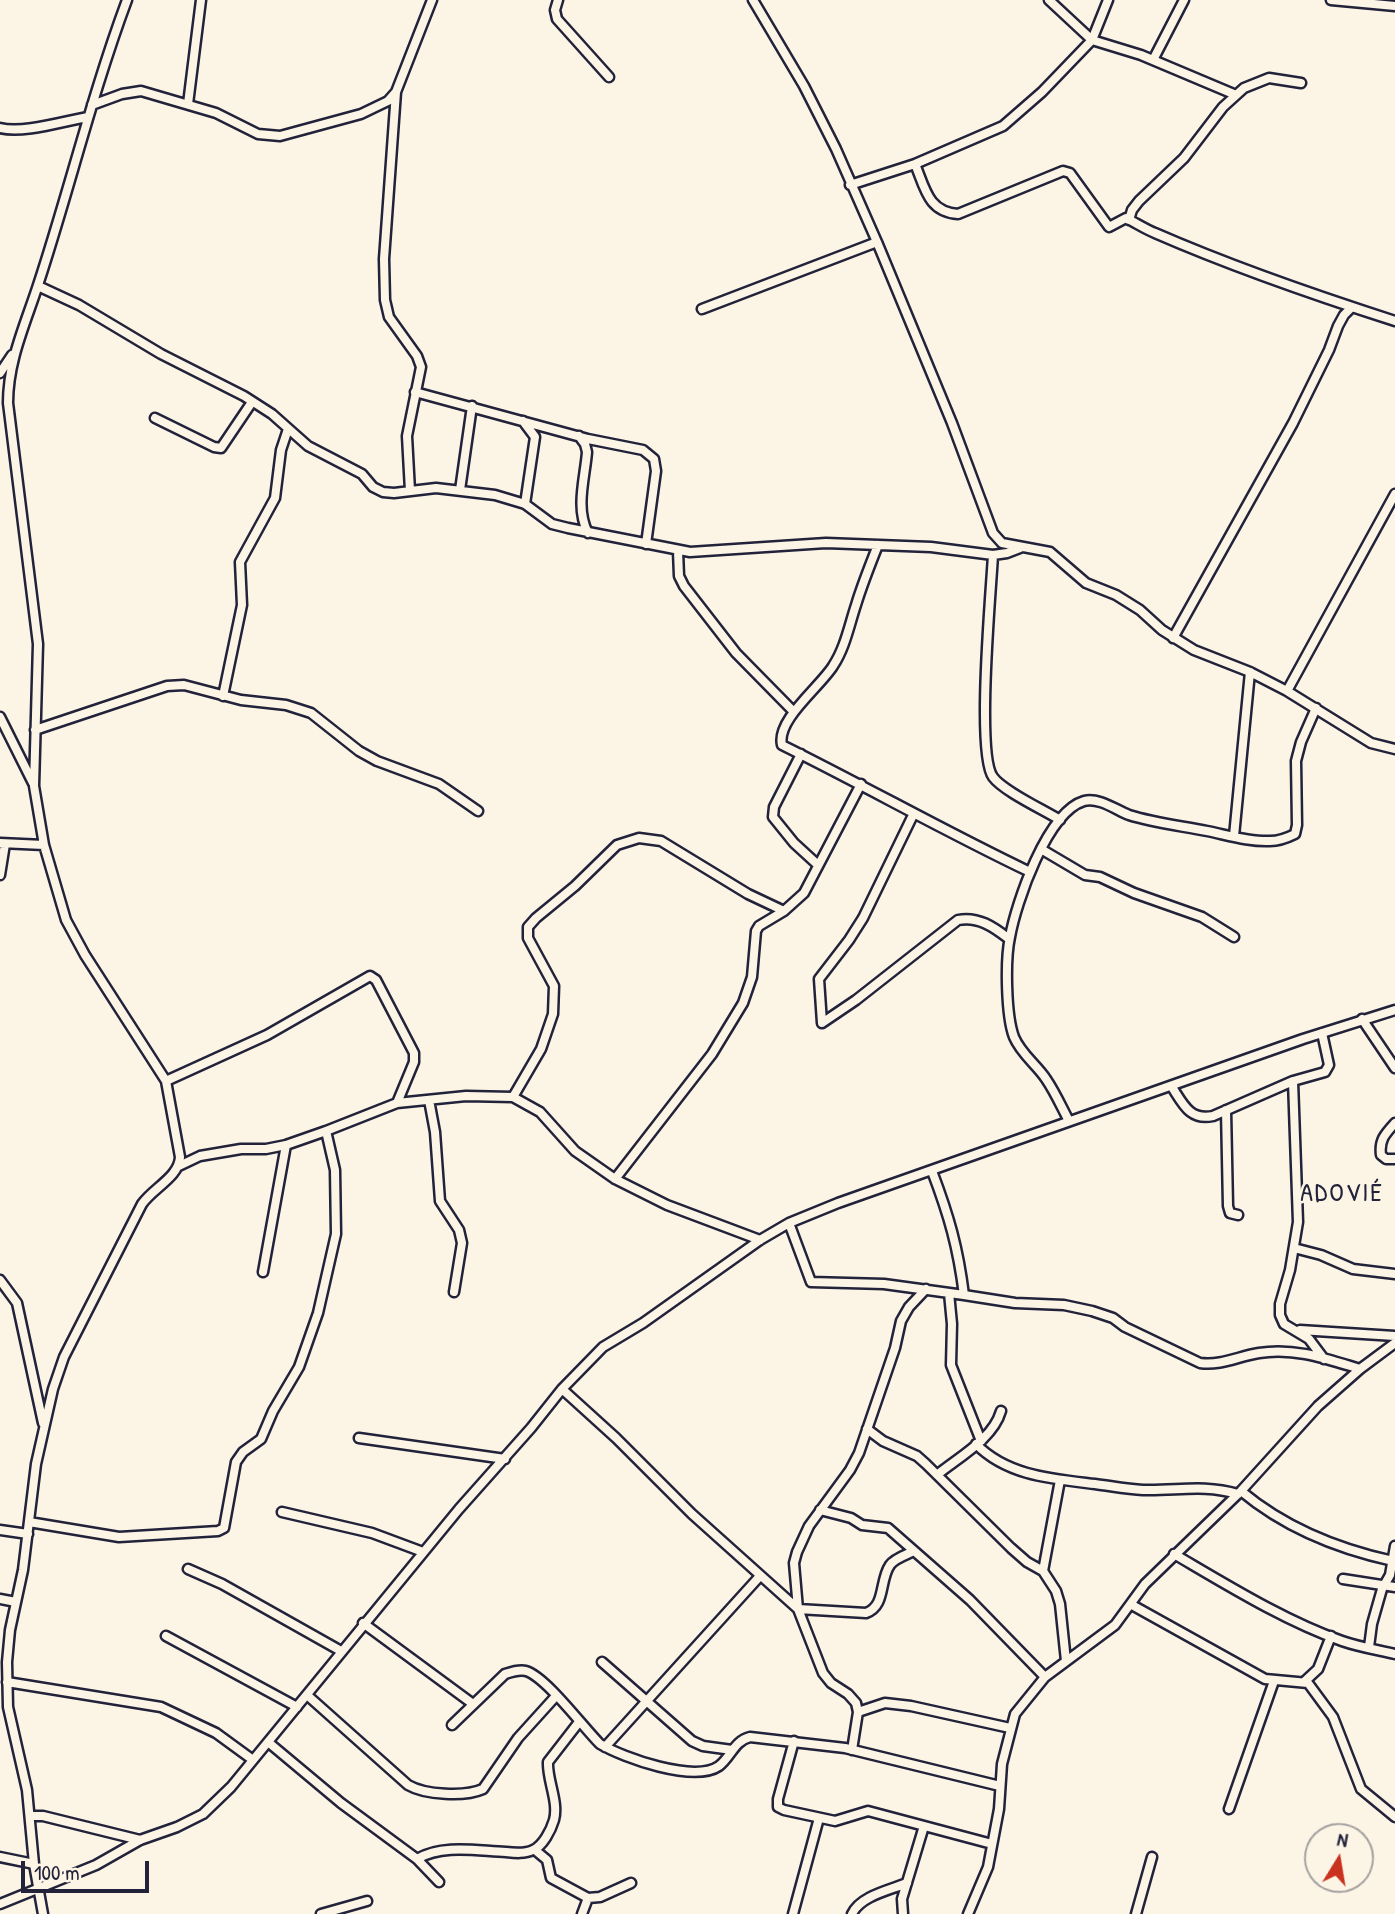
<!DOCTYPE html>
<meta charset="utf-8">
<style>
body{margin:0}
#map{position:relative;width:1395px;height:1914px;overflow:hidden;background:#fcf5e5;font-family:"Patrick Hand",sans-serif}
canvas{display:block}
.north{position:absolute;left:1304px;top:1823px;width:70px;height:70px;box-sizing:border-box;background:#fcf5e5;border:2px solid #a5a1a1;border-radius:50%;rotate:11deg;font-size:19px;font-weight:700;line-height:28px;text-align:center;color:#22223b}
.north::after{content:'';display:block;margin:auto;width:24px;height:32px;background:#c8321e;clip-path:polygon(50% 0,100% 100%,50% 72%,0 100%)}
.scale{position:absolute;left:21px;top:1861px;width:128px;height:32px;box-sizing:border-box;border:4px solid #22223b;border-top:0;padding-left:9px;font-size:21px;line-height:24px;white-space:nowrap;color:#22223b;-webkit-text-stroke:5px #fcf5e5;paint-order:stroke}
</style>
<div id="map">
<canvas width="1395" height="1914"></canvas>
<div class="north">N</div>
<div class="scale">100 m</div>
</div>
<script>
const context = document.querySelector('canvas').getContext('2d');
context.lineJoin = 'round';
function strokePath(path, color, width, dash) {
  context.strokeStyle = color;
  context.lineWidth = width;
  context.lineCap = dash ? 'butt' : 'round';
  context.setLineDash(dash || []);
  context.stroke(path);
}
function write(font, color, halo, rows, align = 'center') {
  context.font = font + ' "Patrick Hand",sans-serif';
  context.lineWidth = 5;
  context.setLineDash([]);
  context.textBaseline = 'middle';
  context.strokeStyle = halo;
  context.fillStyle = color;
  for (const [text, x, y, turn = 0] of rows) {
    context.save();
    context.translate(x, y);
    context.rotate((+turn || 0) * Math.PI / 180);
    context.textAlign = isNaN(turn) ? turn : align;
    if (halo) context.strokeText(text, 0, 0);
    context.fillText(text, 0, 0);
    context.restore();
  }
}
const street = new Path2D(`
 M558 0 555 10 557 19 609 77
 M753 0 804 86 836 149 877 242 952 423 993 533 1002 543 1050 552 1086 583 1116 595 1140 610 1162 630 1194 650 1250 672 1287 691 1371 743 1395 749
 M1049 0 1092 40 1141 55 1236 95
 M1331 0 1395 6
 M1153 60 1184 0
 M188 104 201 0
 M92 105 122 94 141 91 216 113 258 134 280 136 361 114 388 101 396 92
 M0 128C23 134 64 121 88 117
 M915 164C925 188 928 212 958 214L1063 171 1070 173 1109 227 1126 218C1136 223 1145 229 1155 233 1233 267 1314 295 1395 321
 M850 185 915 164 1003 126 1042 92 1092 40 1108 0
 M1129 220 1132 210 1139 201 1184 158 1223 107 1244 88 1269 78 1301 83
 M38 286 79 305 161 354 244 396 272 414 308 446 362 474 373 487 383 492 394 493 436 488 495 495 525 504 552 524 568 528 690 552 826 543 931 547 993 555 1007 553 1020 548
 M702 309 877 242
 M0 373 12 355
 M415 392 588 439 643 450 654 459 656 471 646 544
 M155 418 214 447 221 448 252 402
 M523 421 535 437 525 504
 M579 436 585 444 587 452C585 478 575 508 588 533
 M460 490 472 406
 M410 491 407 436 421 367 417 356 389 317 385 300 384 259 396 92 432 0
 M878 545C870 565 862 585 856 605 849 626 845 648 833 666 820 687 776 720 782 745 865 786 946 832 1030 872
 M678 551 679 576 684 586 736 653 794 712
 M993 555C991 592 976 754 993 777 1003 791 1044 810 1060 820
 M1173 638 1293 423 1329 350 1338 326 1344 315 1351 308
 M1287 691 1395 494
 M223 696 242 605 240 562 275 498 281 450 288 429
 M0 717 33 783
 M35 730 167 686 184 685 241 700 286 705 311 713 359 751 377 761 439 784 478 811
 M801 754 774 807 773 817 794 843 818 865
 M914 813 863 918 849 940 819 979 822 1023 856 1000 958 920C978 916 994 927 1009 939
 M1234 836 1250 672
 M0 843 44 845
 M1041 849 1085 875 1100 877 1134 893 1202 917 1234 937
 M0 875 5 844
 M1362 1019 1395 1068
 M166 1081 267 1035 370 976 376 980 414 1053V1062L397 1103
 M1293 1081 1298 1222 1290 1270 1280 1304V1315L1284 1324 1309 1339 1324 1359
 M1172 1087C1183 1104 1190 1121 1213 1116L1293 1081 1325 1072 1329 1065 1322 1033
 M513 1097 541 1049 553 1014 554 986 528 938V927L536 918 575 886 617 845 639 838 661 841 748 894 784 911
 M429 1100 435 1132 440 1201 459 1230 462 1243 454 1292
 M1226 1110 1228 1206 1230 1213 1238 1215
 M1069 1121C1062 1108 1055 1092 1046 1079 1037 1065 1021 1054 1014 1037 1006 1016 1005 960 1010 937 1016 903 1047 812 1084 801 1099 797 1116 810 1129 815 1154 823 1182 826 1207 831 1227 835 1249 842 1270 841 1279 841 1287 838 1295 834L1297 825 1296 761 1301 742 1316 708
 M1395 1123C1385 1134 1379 1140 1381 1155L1386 1159H1395
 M179 1166 200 1156 241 1149H266L286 1145 326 1131 397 1103 466 1096 513 1097 540 1112 575 1151 615 1179 667 1205 760 1240
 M932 1171C949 1216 958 1247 964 1295L1015 1303 1064 1305 1092 1311 1113 1318 1125 1327 1200 1363C1221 1366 1239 1356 1259 1353 1294 1347 1327 1359 1360 1369
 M615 1179 712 1054 743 1003 752 977 756 931 759 926 784 911 804 893 861 784
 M789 1223 811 1282 884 1284 964 1295
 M1294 1248 1321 1255 1353 1269 1395 1274
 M263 1272 286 1145
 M0 1280 17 1303 43 1423
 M949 1293 952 1324 951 1365 981 1441
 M1300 1330 1395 1336
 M562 1389 616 1438 692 1514 798 1609 866 1613C886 1606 879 1581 890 1565 895 1558 906 1555 914 1551
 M867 1429 883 1441 917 1456 926 1464 1011 1548 1027 1562 1043 1571 1056 1591 1060 1604 1066 1661
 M359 1438 505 1459
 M976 1444C1007 1476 1053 1479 1095 1484 1111 1486 1127 1489 1143 1490 1178 1491 1203 1484 1238 1494
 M937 1475C959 1457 993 1439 1001 1411
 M1241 1491C1284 1527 1338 1549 1393 1561
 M820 1510 851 1518 862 1525 888 1528 970 1600 1045 1677
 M282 1512 372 1533 423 1552
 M29 1522 119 1537 218 1531 224 1528 236 1462 243 1452 261 1439 273 1411 299 1367 318 1313 336 1234 335 1170 326 1131
 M0 1530 28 1534
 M1174 1554C1227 1585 1285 1621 1342 1641 1359 1647 1378 1650 1395 1654
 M188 1569 222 1584 341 1651
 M1043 1571 1060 1480
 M1343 1579 1395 1587
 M0 1599 16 1602
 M1132 1605 1265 1679 1308 1683 1333 1717 1361 1789 1395 1817
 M363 1623 473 1704
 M166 1636 297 1707
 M1369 1647 1372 1624 1382 1589 1390 1575 1395 1546
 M602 1662 692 1741 703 1746 732 1750
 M7 1682 161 1707 216 1733 253 1760
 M1304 1682 1318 1669 1331 1636
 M307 1695 408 1785C425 1795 465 1797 483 1789L518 1738 556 1696
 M858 1712 885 1703 911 1706 1010 1728
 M452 1725 505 1674C511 1672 519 1669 526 1671 546 1677 583 1727 600 1744 624 1758 694 1783 719 1766 731 1757 734 1741 750 1737L845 1748 1000 1786
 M794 1741 778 1799V1807L784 1810 835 1821 868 1811 992 1844
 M268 1742 341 1803 417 1859 439 1882
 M605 1747 760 1576
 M852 1750 858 1712 856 1703 848 1694 831 1683 823 1673 798 1609 794 1563 797 1552 809 1526 850 1470 859 1453 895 1348 901 1321 909 1307 926 1289
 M1229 1809 1274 1681
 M30 1816H43L140 1840
 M535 1850 547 1860 551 1878 588 1898 600 1897 631 1883
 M0 1857 34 1864
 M417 1859C443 1844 477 1851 506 1852 515 1853 525 1854 533 1850 543 1846 551 1830 554 1820 559 1802 547 1780 548 1762L579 1722
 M0 1904 96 1865 140 1840 177 1827 203 1814 231 1787 459 1509 531 1428 562 1389 603 1347 643 1323 760 1240 789 1223 838 1203 1303 1039 1395 1010
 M43 1914 34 1864 27 1790 8 1707 7 1662 10 1630 23 1570 36 1464 53 1389 64 1357 142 1204C153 1188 179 1177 180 1157L166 1081 85 955 66 920 44 845 34 786 38 644 8 403C8 361 25 325 38 285 69 191 92 94 127 0
 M321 1914 367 1901
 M582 1914 588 1898
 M793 1914 819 1818
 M852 1914C860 1896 890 1890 907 1883
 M903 1914 902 1899 924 1826
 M968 1914 988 1867 999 1809 1002 1764 1015 1714 1045 1677 1115 1625 1145 1584 1241 1491 1318 1406 1360 1369 1395 1343
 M1136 1914 1152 1857`);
strokePath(street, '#22223b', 13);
strokePath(street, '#fcf5e5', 8);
context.letterSpacing = '2px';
write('26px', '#22223b', '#fcf5e5', [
 ["ADOVIÉ",1342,1194]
]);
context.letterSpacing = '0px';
</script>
